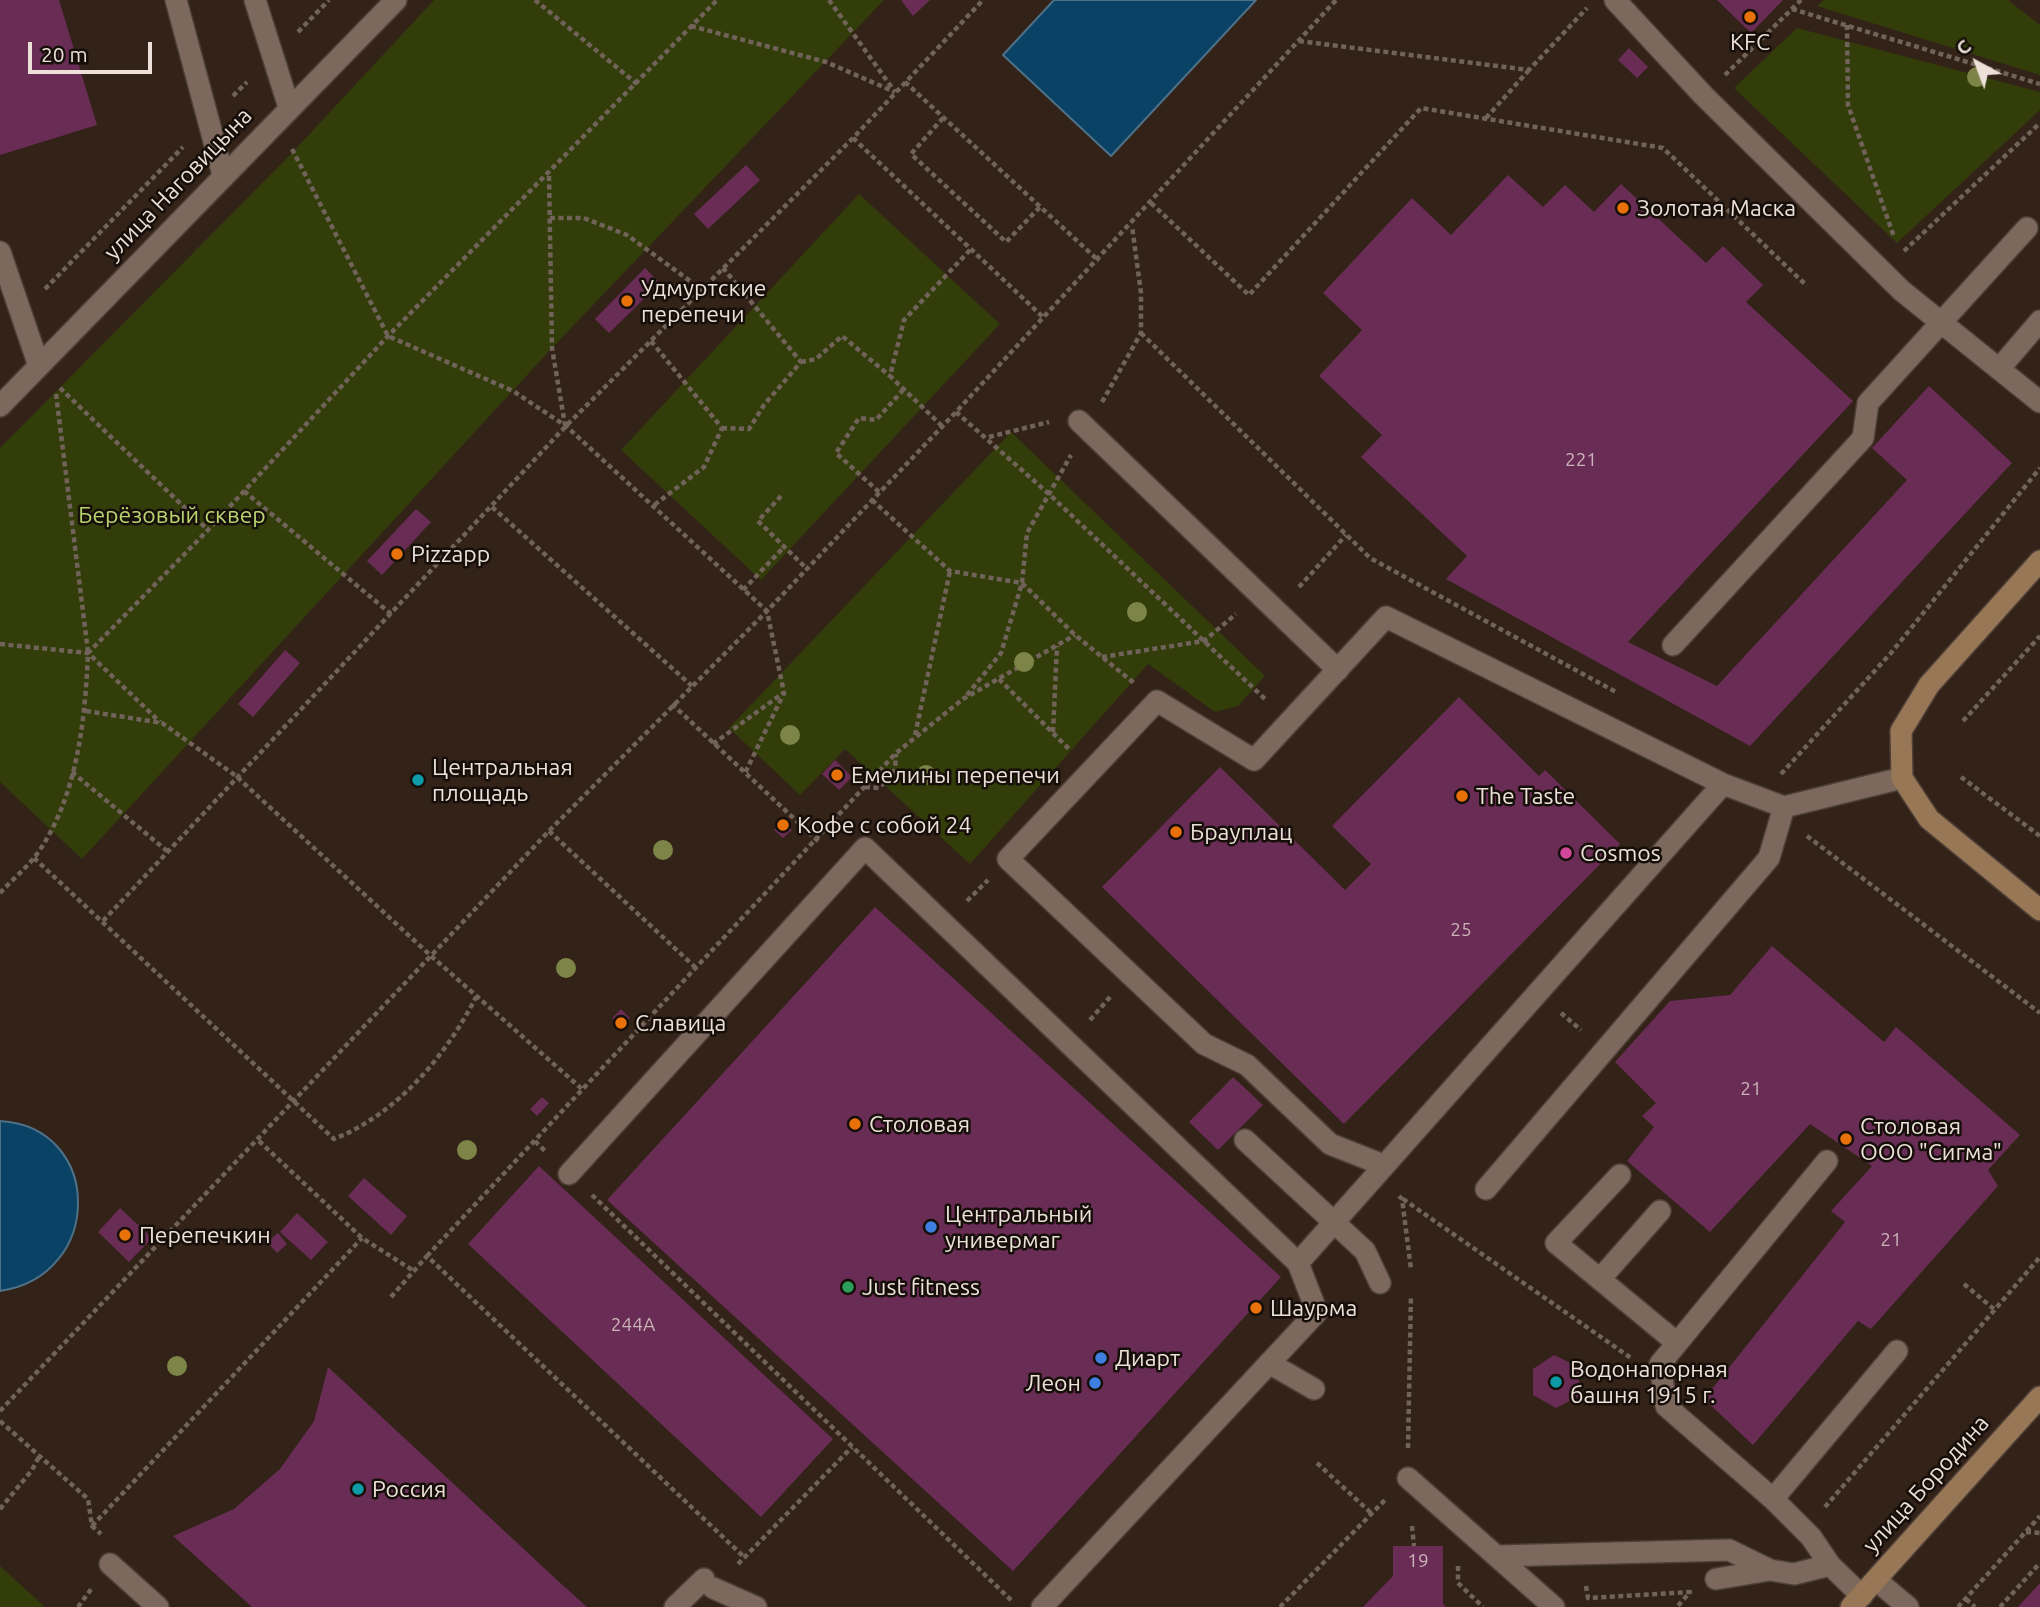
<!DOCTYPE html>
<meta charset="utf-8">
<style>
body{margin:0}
#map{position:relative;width:2040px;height:1607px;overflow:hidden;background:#332218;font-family:Ubuntu,sans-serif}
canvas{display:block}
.north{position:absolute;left:1942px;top:28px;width:70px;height:70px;-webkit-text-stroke:5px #150e09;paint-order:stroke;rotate:319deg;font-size:19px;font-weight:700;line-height:28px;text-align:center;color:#ece0d9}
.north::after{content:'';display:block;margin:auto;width:24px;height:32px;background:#ece0d9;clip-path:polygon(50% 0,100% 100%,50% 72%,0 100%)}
.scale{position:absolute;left:28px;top:42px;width:124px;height:32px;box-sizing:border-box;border:4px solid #ece0d9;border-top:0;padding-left:9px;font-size:21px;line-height:24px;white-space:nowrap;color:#ece0d9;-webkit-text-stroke:5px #150e09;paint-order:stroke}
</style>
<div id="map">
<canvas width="2040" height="1607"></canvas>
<div class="north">С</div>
<div class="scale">20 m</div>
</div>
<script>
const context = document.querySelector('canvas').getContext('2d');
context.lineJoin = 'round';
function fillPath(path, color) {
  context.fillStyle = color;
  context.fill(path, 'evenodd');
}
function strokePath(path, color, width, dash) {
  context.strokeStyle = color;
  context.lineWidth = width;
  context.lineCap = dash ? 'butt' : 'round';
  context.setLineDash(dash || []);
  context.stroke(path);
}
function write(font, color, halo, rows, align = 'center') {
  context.font = font + ' Ubuntu,sans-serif';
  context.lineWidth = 5;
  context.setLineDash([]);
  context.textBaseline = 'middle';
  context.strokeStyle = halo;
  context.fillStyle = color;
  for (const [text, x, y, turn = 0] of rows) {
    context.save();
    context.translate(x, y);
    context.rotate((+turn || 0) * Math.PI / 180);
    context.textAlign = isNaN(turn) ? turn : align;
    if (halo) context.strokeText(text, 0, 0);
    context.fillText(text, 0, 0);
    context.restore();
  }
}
fillPath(new Path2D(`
 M434 0H884L552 348 82 859 0 782V448L290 155Z
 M1824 0H2008L2040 25V75L1817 6Z
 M1797 28 2040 92V110L1897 243 1734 88Z
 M859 194 1000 324 761 580 621 450Z
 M1011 432 1265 676 1238 706 1215 712 1148 664 970 864 845 749 800 795 729 728Z
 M0 1566 45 1607H0Z`), '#323d0a');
const water = new Path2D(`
 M1054 0H1256L1111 156 1003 55Z
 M0 1121C104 1127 104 1276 0 1291Z`);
fillPath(water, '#0a4265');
strokePath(water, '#4e7188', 2);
fillPath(new Path2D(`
 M0 0H59L97 125 0 155Z
 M901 0H930L913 16Z
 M1717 0H1783L1751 33Z
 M1629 48 1648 67 1637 78 1618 60Z
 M746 165 760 180 708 229 694 214Z
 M1508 175 1543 207 1565 185 1594 212 1621 184 1706 263 1723 246 1763 285 1746 302 1853 401 1628 642 1717 686 1907 480 1872 448 1929 386 2012 463 1750 746 1446 579 1467 556 1361 457 1382 435 1319 376 1362 330 1323 293 1412 198 1451 235Z
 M645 268 660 283 609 333 595 319Z
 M416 509 431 522 382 575 367 561Z
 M285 650 300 663 253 717 238 704Z
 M1459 697 1539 776 1545 770 1620 844 1344 1124 1102 887 1220 767 1345 890 1371 864 1332 826Z
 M835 760 852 777 839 790 822 774Z
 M783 821 792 830 783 838 774 830Z
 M875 907 1281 1277 1013 1571 607 1200Z
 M1772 946 1884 1042 1896 1027 2020 1135 1988 1170 1998 1186 1871 1329 1858 1321 1753 1445 1704 1399 1845 1222 1831 1211 1872 1166 1810 1124 1710 1232 1627 1161 1654 1127 1642 1116 1656 1103 1615 1062 1670 1001 1730 995Z
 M621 1009 630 1018 621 1027 612 1018Z
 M1233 1077 1263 1105 1218 1150 1189 1122Z
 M542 1097 549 1103 537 1116 530 1109Z
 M539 1166 833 1439 761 1517 468 1244Z
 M364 1178 407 1216 391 1235 348 1196Z
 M120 1208 152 1238 129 1262 98 1232Z
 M297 1213 328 1242 311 1260 280 1232Z
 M278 1233 287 1244 277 1253 267 1242Z
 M1554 1355 1579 1367V1396L1556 1408 1533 1395V1369Z
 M328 1367 557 1580 587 1607H252L173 1536 234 1509 280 1469 314 1421Z
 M1393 1546H1443V1604L1446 1607H1363L1393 1576Z
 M2040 1583V1607H2018Z`), '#692d55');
const lane = new Path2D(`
 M176 0 223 175
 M255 0 289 107
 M1615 0 1704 96 1902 291 2040 402
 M0 252 39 366
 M1999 369 2040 321
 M1079 421 1338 670
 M1673 645 1863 438 1868 403 2027 228
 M1245 1140 1365 1251 1380 1283
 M1827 1161 1660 1364 1666 1406 1773 1499 1811 1537 1830 1565 1862 1596
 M1383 1165 1330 1144 1247 1065 1204 1044 1008 859 1157 701 1254 760 1386 617 1723 784 1784 807 1902 778
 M569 1174 865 848 1298 1263 1317 1312 1042 1607
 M1620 1175 1556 1243 1677 1343
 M1486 1189 1769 858 1784 807
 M1298 1263 1723 784
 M1600 1279 1660 1211
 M1269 1363 1314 1389
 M1408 1478 1554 1607
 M1773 1499 1897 1351
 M1497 1556 1729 1550 1770 1570 1794 1574 1830 1565
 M110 1564 158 1607
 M1716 1579 1770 1570
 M1876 1580 1908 1607
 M713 1588 756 1607
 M675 1607 704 1579`);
const street = new Path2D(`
 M0 406 396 0`);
const secondary = new Path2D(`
 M2040 561 1929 685 1901 731 1902 778 1929 819 2040 910
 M1851 1607 2040 1397`);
strokePath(lane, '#4d3e37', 24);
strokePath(street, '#4d3e37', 24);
strokePath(secondary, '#4d3e37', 24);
strokePath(new Path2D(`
 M535 0 637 84
 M829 0 895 92
 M1792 9 2040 84
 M1847 25 1848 105 1894 237
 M691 26 826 62 895 92
 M298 32 329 0
 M1299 41 1529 70 1587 8
 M1725 75 1801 0
 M905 82 1099 261
 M233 96 247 82
 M943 118 911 154 1006 242 1040 207
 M1486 118 1529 70
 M853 138 1044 318
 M292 149 388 336 513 391 566 426 767 611 784 693 745 773
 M549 176 552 348 565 425
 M1151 203 1249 295 1421 108 1663 148 1807 286
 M550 218H584L627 235 701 289
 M1904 251 2040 123
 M45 289 183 147
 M1141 333 1370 558 1616 692
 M651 341 722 428 704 467 653 506
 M801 362 816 359 842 336 890 376
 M60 388 208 530
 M56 394 88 652
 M1102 402 1141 333V293L1132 226
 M956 412 1049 494 1266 700
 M942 426 890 376 904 320 971 249
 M722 428 749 429 764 405 801 362 723 268
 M989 437 1049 422
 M244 491 391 614
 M879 492 836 453 859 418 876 420 904 389
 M781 496 758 521 807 569
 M872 500 950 571 1022 583 1075 635 1134 683
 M492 507 692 686
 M1299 587 1346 535
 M743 590 784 547
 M0 644 88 653 160 722
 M1102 657 1204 641 1236 614
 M999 679 1070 750
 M967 695 1001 653 1022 583 1027 533 1071 455
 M672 704 819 842
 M86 711 162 723 236 776 430 955 582 1089
 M1963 721 2040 636
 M1053 732 1057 646
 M915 735 950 571
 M713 744 783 693
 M72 772 167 851
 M1781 774 1891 653 2040 468
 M1961 777 2040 836
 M865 787 879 788 895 770 896 754
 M549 831 696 968
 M1807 836 2040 1013
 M34 858 334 1139C397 1114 446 1056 476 997
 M0 893C11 881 24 870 34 858 77 801 85 722 88 653L208 530 388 336 717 0
 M967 901 988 880
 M103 921 566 426 853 138 983 0
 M1561 1013 1581 1030
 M1090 1020 1110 997
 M259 1141 362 1238 414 1271
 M535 1141 547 1153
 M592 1195 1013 1602
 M1399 1196 1402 1199 1411 1269
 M1403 1199 1631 1358
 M427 1256 896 753 963 699 1075 635
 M1964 1284 1995 1310
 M391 1297 427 1256 744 1557
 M0 1411 549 831 767 611 956 412 1336 0
 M0 1421 88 1499 92 1526 101 1534
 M1408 1448 1411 1295
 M1317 1463 1371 1513
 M1825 1507 2040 1257
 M0 1509 32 1470 40 1455
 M92 1526 362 1238
 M1412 1526 1414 1546
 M2026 1532 2040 1533
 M738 1564 852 1447
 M1458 1566V1583L1483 1607
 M1586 1586 1588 1598 1690 1592 1677 1607
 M1966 1599 1975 1607
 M78 1607 92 1588
 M1280 1607 1385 1500
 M1958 1607 2040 1516
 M2000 1607 2040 1563`), '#72635a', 4.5, [5, 3.5]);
strokePath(lane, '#7d685d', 21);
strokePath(street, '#7d685d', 21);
strokePath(secondary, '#977755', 21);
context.fillStyle = '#7d8448';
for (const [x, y] of [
 [1977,77],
 [1137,612],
 [1024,662],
 [790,735],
 [926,775],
 [663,850],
 [566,968],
 [467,1150],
 [177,1366]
]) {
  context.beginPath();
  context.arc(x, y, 10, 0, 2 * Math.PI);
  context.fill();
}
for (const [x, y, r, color] of [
 [1750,17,7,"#e8710a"],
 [1623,208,7,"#e8710a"],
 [627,301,7,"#e8710a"],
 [397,554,7,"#e8710a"],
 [837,775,7,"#e8710a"],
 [418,780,7,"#0f9aa8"],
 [1462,796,7,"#e8710a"],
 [783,825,7,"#e8710a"],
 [1176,832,7,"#e8710a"],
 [1566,853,7,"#d1479c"],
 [621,1023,7,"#e8710a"],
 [855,1124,7,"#e8710a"],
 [1846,1139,7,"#e8710a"],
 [931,1227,7,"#3f7fe0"],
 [125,1235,7,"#e8710a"],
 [848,1287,7,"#2e9e5b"],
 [1256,1308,7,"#e8710a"],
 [1101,1358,7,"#3f7fe0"],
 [1556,1382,7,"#0f9aa8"],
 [1095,1383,7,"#3f7fe0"],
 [358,1489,7,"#0f9aa8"]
]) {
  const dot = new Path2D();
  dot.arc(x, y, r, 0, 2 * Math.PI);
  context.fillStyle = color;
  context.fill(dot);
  strokePath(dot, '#150e09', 2.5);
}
write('19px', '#cbb3b8', null, [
 ["221",1581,460],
 ["25",1461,930],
 ["21",1751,1089],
 ["21",1891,1240],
 ["244А",633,1325],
 ["19",1418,1561]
]);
write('23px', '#ece0d9', '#150e09', [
 ["KFC",1750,42,"center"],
 ["Золотая Маска",1637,208],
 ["Удмуртские",641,288],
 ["перепечи",641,314],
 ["Pizzapp",411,554],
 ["Центральная",432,767],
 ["площадь",432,793],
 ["Емелины перепечи",851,775],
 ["The Taste",1476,796],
 ["Кофе с собой 24",797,825],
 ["Брауплац",1190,832],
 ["Cosmos",1580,853],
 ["Славица",635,1023],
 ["Столовая",869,1124],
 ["Столовая",1860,1126],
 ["ООО \"Сигма\"",1860,1152],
 ["Центральный",945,1214],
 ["универмаг",945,1240],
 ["Перепечкин",139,1235],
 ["Just fitness",862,1287],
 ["Шаурма",1270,1308],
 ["Диарт",1115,1358],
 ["Водонапорная",1570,1369],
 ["башня 1915 г.",1570,1395],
 ["Леон",1081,1383,"right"],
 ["Россия",372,1489]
], 'left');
write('23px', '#ece0d9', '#150e09', [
 ["улица Наговицына",178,184,-46],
 ["улица Бородина",1926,1484,-48]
]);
write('23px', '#b9d46f', '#150e09', [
 ["Берёзовый сквер",172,515]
]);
</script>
